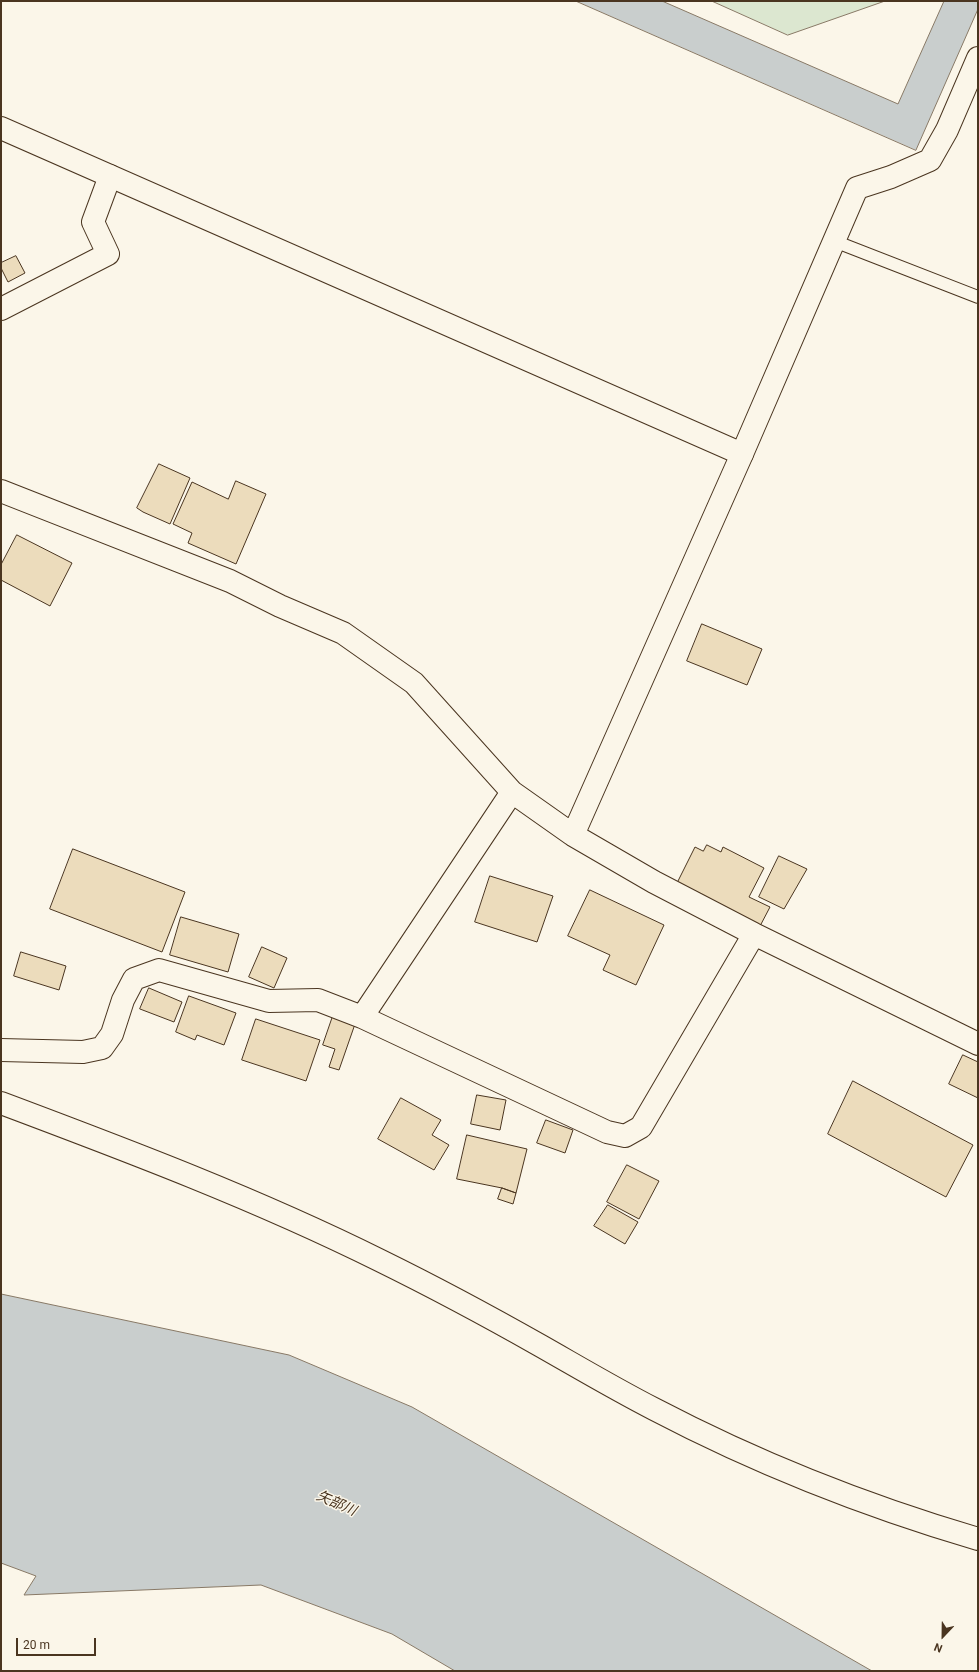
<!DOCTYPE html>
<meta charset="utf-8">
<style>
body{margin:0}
#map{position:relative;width:979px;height:1672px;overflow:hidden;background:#fbf6e9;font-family:Roboto,sans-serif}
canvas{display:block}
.frame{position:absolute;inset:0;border:2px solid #4a3520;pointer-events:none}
.north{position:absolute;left:923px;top:1616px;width:40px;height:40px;-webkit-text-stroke:3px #fbf6e9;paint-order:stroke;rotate:202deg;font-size:11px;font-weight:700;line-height:16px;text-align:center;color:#4a3520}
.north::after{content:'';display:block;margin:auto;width:14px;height:18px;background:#4a3520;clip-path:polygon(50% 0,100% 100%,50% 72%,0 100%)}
.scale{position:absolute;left:16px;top:1638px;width:80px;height:18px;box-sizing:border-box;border:2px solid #4a3520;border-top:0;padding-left:5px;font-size:12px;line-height:14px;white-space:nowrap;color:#4a3520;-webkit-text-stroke:3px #fbf6e9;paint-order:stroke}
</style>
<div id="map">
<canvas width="979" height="1672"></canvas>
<div class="frame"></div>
<div class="north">N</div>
<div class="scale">20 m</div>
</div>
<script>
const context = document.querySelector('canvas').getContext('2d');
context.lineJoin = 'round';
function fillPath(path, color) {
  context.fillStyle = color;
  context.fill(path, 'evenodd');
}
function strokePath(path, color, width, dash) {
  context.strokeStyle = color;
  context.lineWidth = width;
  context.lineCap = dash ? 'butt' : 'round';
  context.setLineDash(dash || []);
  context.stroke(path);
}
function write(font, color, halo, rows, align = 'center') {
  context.font = font + ' Roboto,"Noto Sans JP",sans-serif';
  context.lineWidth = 3;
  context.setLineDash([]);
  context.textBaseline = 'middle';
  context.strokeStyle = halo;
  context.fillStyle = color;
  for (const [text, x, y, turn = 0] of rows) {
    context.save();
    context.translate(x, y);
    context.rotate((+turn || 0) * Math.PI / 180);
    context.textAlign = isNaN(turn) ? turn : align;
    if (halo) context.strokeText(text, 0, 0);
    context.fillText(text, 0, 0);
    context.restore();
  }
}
const green = new Path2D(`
 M712 1H885L788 35Z`);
fillPath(green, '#dce7d0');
strokePath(green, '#887966', 1);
const water = new Path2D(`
 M576 1H662L898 104 944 1H978V9L916 150Z
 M1 1294 289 1355 412 1407 872 1671H455L392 1634 261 1585 24 1595 36 1576 1 1563Z`);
fillPath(water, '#c9cecd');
strokePath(water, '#887966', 1);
const building = new Path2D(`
 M16 256 25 273 8 282 1 268V263Z
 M159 464 190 478 170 524 143 512 137 508Z
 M236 481 266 494 236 564 188 543 192 533 173 524 192 482 228 499Z
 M17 535 72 563 50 606 1 580V565Z
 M702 624 762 649 747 685 687 661Z
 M707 845 721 852 723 847 764 868 749 897 770 907 759 928 676 885 695 847 703 851Z
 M73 849 185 892 162 952 50 909Z
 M779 856 807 869 784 909 759 897Z
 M490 876 553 896 537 942 475 922Z
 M590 890 664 925 636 985 603 970 610 955 568 936Z
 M181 917 239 934 228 972 170 955Z
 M262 947 287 958 274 988 249 977Z
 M21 952 66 966 59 990 14 976Z
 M149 988 182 1002 174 1022 140 1009Z
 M189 996 236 1013 224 1045 197 1035 195 1040 176 1032Z
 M333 1016 355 1024 339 1070 329 1067 335 1049 323 1045Z
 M256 1019 320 1040 306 1081 242 1060Z
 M963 1055 978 1062V1098L949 1084Z
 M853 1081 973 1145 946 1197 828 1134Z
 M477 1095 506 1100 500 1130 471 1124Z
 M401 1098 441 1120 432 1135 449 1145 434 1170 378 1139Z
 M546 1120 573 1130 565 1153 537 1143Z
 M467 1135 527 1149 516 1193 502 1188 457 1179Z
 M627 1165 659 1181 639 1219 607 1202Z
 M502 1188 516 1193 513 1204 498 1199Z
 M608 1205 638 1222 625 1244 594 1226Z`);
fillPath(building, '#ecdcbc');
strokePath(building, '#4a3520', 1);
const service = new Path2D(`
 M834 241 978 297`);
const minor = new Path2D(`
 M1 309 108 254 93 222 110 176
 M1 491 230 581 280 606 343 633 414 683 512 792 573 835 654 882 754 934 978 1044
 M573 835 742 454 857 188 891 177 930 160 947 130 978 58
 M362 1017 607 1132 625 1136 641 1127 754 934
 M1 1050 83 1052 102 1048 112 1034 123 1000 134 979 159 970 269 1001 318 1000 362 1017 512 792
 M1 1103C129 1151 256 1199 379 1260 434 1287 488 1316 541 1346 578 1367 615 1389 654 1409 757 1463 866 1506 978 1539`);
const tertiary = new Path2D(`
 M1 128 742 454`);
strokePath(service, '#4a3520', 14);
strokePath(minor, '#4a3520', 24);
strokePath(tertiary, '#4a3520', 24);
strokePath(service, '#fbf6e9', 12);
strokePath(minor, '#fbf6e9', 22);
strokePath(tertiary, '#fbf6e9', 22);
write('italic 14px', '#4a3520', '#fbf6e9', [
 ["矢部川",336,1504,24]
]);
</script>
